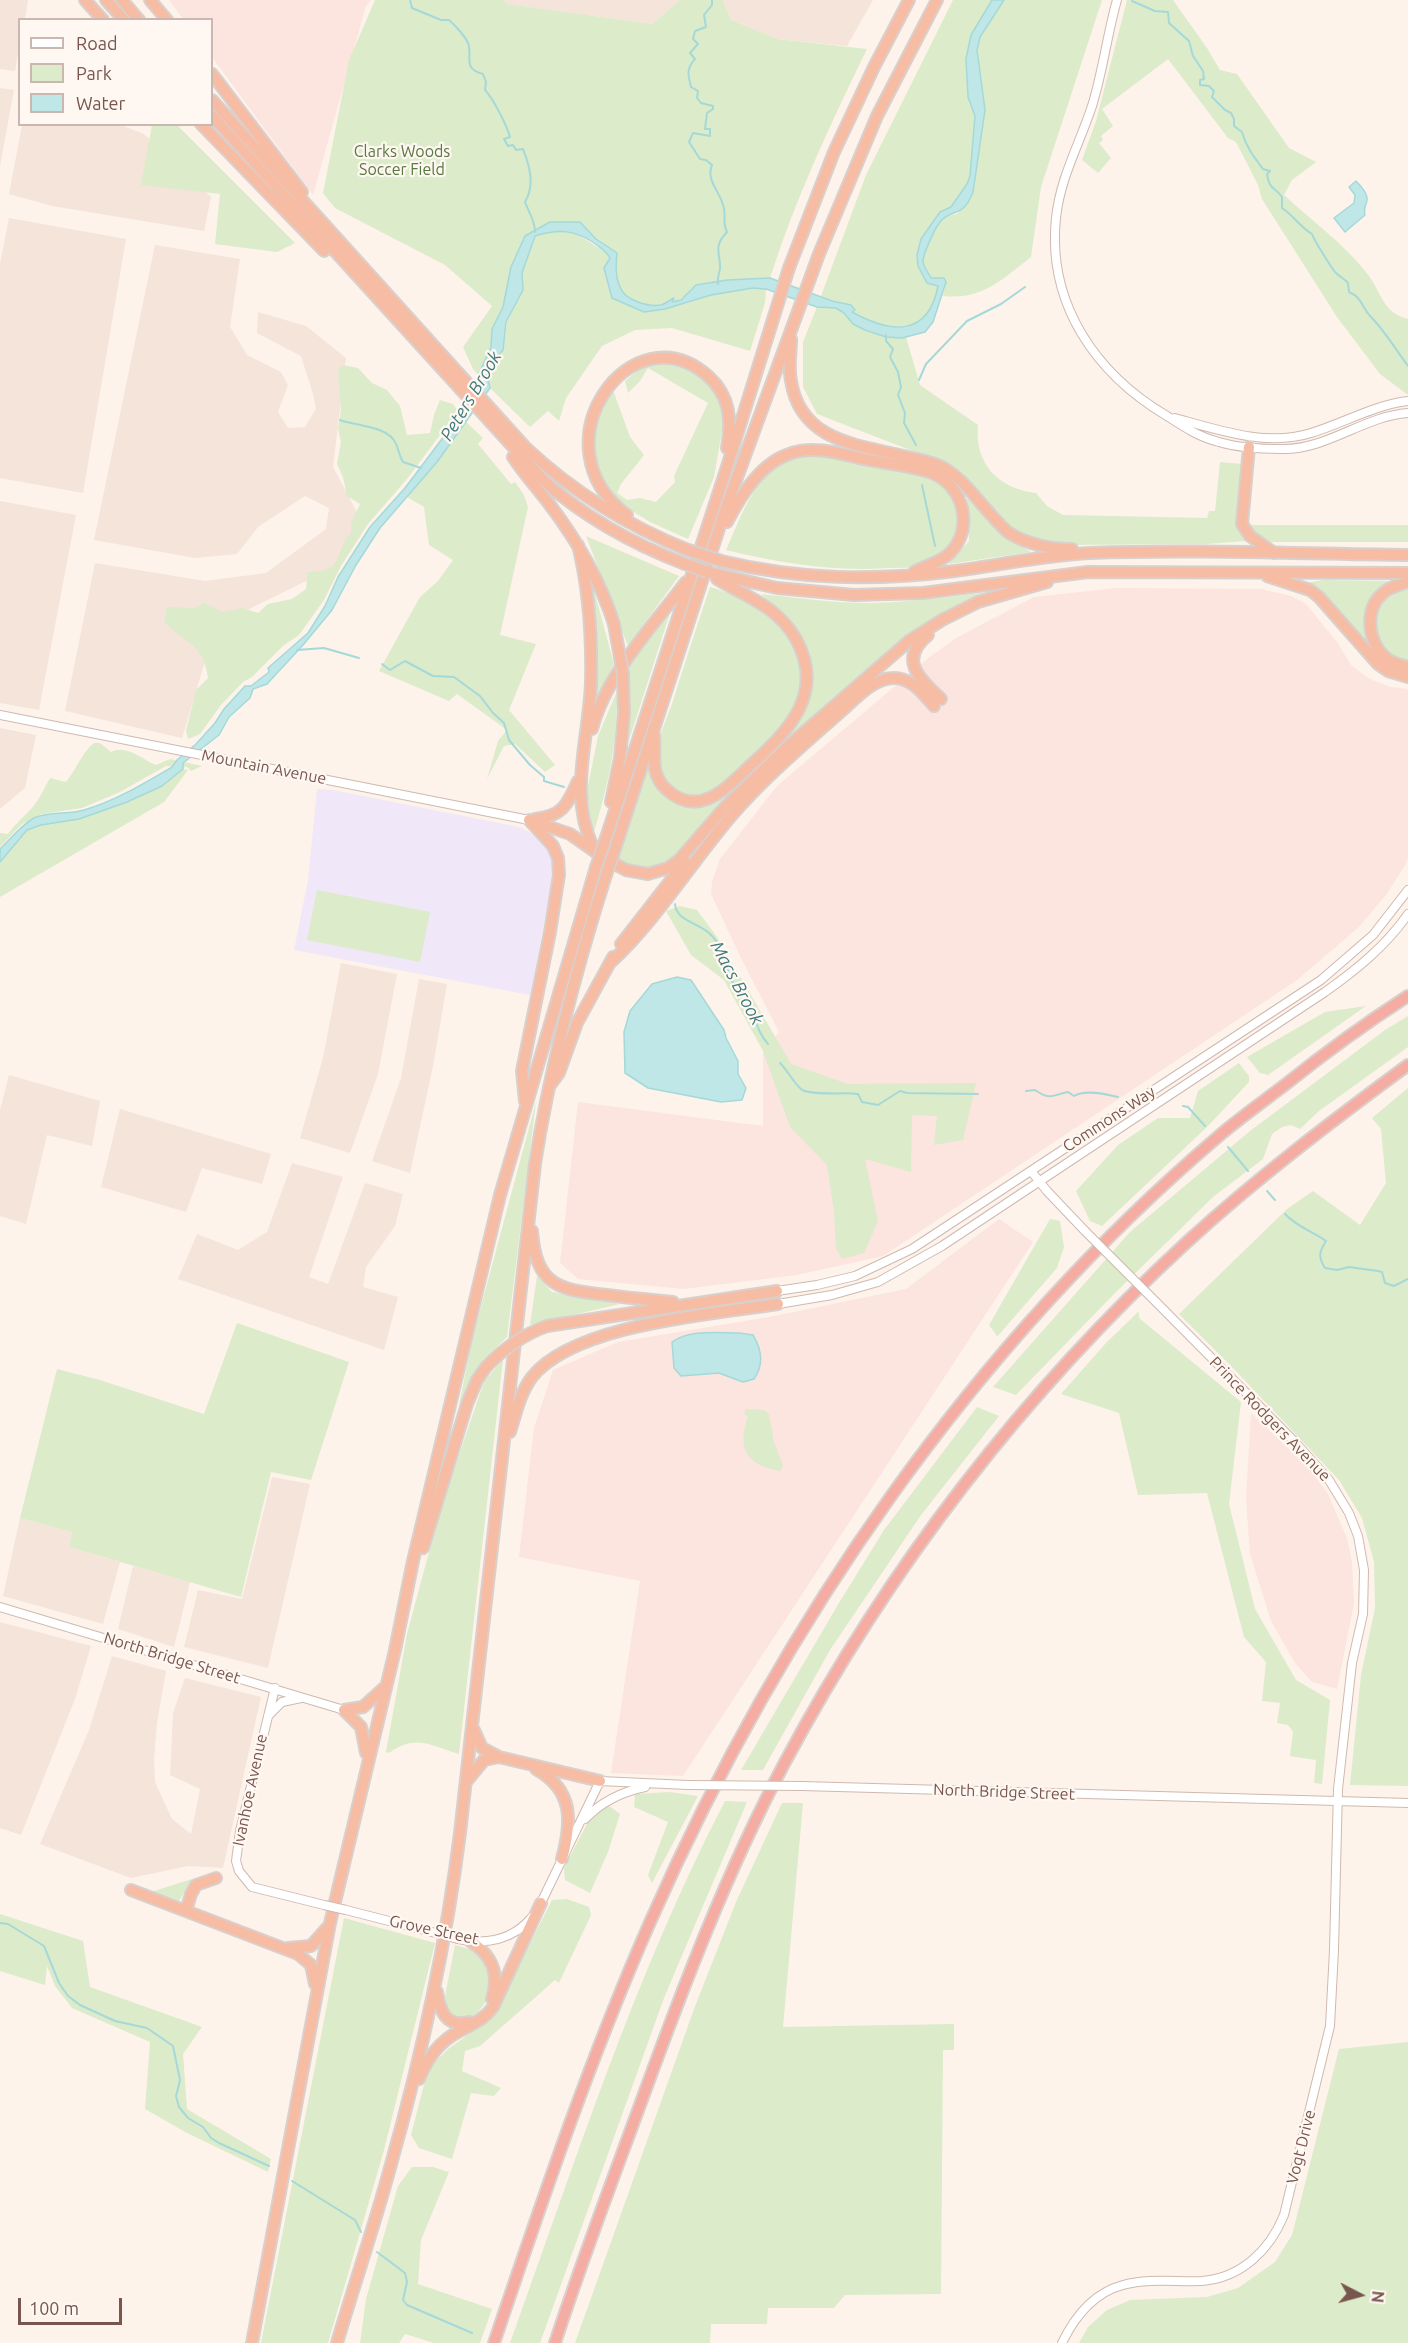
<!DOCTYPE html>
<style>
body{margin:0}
#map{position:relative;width:1408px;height:2343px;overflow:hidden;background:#fdf3eb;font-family:Ubuntu,sans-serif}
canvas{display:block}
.legend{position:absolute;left:18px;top:18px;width:195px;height:108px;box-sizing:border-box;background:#fff8f2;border:2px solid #c9b7b0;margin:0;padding:8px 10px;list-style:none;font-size:18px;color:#78564d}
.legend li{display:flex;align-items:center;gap:12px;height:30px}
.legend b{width:30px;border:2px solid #c9b7b0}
.north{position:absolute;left:1330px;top:2265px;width:60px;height:60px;-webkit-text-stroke:4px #fff8f2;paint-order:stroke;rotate:96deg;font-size:16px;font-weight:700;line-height:24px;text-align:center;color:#78564d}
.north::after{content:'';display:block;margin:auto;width:21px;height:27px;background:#78564d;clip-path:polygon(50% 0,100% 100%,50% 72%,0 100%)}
.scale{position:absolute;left:18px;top:2298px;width:104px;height:27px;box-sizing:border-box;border:3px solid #78564d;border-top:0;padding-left:8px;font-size:18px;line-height:21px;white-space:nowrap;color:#78564d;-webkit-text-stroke:4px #fff8f2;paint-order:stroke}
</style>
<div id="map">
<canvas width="1408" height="2343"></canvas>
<ul class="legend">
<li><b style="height:8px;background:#fff"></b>Road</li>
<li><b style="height:16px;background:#dcebc9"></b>Park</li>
<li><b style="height:16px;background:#bfe7e7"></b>Water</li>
</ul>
<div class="north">N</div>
<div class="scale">100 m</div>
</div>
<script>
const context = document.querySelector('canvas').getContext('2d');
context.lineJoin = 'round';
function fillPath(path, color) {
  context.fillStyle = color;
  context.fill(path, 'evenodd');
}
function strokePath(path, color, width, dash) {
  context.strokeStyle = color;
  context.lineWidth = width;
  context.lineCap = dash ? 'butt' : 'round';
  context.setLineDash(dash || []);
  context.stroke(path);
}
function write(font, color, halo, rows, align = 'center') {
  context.font = font + ' Ubuntu,sans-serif';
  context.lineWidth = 4.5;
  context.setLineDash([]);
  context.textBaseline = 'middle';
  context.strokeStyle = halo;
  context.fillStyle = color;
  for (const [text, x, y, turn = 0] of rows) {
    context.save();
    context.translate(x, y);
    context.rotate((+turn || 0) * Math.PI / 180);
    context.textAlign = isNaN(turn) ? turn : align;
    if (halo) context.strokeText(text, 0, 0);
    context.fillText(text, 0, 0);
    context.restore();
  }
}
fillPath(new Path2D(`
 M0 0H28L25 19 20 20 19 48 15 71 0 69Z
 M503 0H680L652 24 506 4Z
 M723 0H873L847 46 778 39 731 20Z
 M0 88 14 90 0 166Z
 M118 124 144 134 211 197 204 231 52 206 9 194 22 125Z
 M9 218 126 239 83 493 0 478V264Z
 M155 245 240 259 230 327 247 355 281 372 288 385 278 412 288 428 305 427 316 409 313 394 301 356 257 333 258 312 306 326 346 358 333 467 360 518 335 567 255 606 215 628 182 738 65 711 95 563 205 581 266 573 326 529 329 508 305 496 258 527 237 554 195 558 94 540Z
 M0 501 76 515 39 710 0 703Z
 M0 728 36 735 25 788 0 809Z
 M341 963 397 974 378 1074 350 1153 300 1138 323 1058Z
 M419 979 447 984 433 1066 410 1173 372 1161 401 1078Z
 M9 1075 100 1101 92 1146 47 1135 26 1224 0 1216V1110Z
 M120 1109 271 1154 262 1184 202 1168 186 1212 101 1187Z
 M292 1163 343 1177 309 1277 328 1284 365 1183 403 1194 395 1226 366 1267 363 1287 398 1297 384 1350 178 1279 197 1234 238 1250 267 1232Z
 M272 1477 310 1484 268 1668 184 1647 198 1590 242 1599Z
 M20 1518 72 1532 69 1547 120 1562 103 1624 3 1596Z
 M133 1566 190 1582 174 1647 118 1629Z
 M0 1622 91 1646 75 1699 21 1835 0 1828Z
 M112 1656 166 1671 157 1723 154 1760 155 1782 172 1819 191 1834 200 1789 170 1775 173 1713 185 1678 261 1697 223 1868 188 1866 131 1878 40 1844 89 1730Z`), '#f4e4d9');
fillPath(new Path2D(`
 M169 0H371L366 6 313 195 212 57V20L183 19Z
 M1117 588 1261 589 1291 596 1306 604 1337 642 1351 665 1368 678 1390 687 1408 689V857L1406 864 1386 895 1359 927 1297 980 883 1256 797 1275 684 1289 578 1279 560 1263 578 1102 763 1126V1051L779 1032 739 954 711 894 712 881 720 859 777 786 927 659 956 638 1034 597Z
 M999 1219 1033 1242 683 1776 611 1773 640 1581 519 1557 534 1428 553 1370 618 1342 769 1317 906 1289Z
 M1251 1413 1309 1468 1328 1494 1347 1538 1352 1561 1354 1603 1337 1689 1312 1682 1295 1663 1271 1621 1250 1554 1246 1498Z`), '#fce4df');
fillPath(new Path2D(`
 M317 789 333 790 519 827 531 833 546 846 553 859 552 881 530 995 294 950 308 880Z`), '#f0e7f9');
fillPath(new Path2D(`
 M375 0H503L507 4 652 24 680 0H723L731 20 778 39 867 49C830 125 796 197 770 278 745 280 722 281 698 285 686 288 689 300 671 302L672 299C669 301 663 305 659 305 647 306 624 300 619 286 615 275 616 264 617 253L596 239 580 222H550L525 236 511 267 503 307 492 329 491 347 479 376 473 369 463 347 492 306 445 265 335 208 323 193 349 60Z
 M953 0H992L971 35 966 59 968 97 975 116 970 176 967 184 951 207 940 212 921 239 917 255 918 266 938 286C928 337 890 332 852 312L851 305 832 301 821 296 866 175Z
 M1004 0H1102L1041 187 1031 257C1001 280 983 300 943 296L946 282 944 278H931L923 261 928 242 940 222 947 216 957 214 973 192 985 110 977 50 980 37Z
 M1127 0H1173L1207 48 1220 70 1237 74 1289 148 1316 162 1292 180 1284 195C1312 221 1346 245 1369 276 1382 294 1383 313 1408 319V395L1380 374 1337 317 1262 199 1258 185 1236 142 1228 138 1168 59 1102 109 1113 126 1101 136 1103 140 1099 143 1111 158 1098 173 1082 160 1096 121Z
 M152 125H177L295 243 277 252 215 244 220 194 141 185Z
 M563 230 574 232 608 254 610 262 604 268 612 298 644 312 688 303 711 295 753 288 766 289 765 303 750 351 672 328 635 330 602 346 566 398 559 421 548 411 530 427 490 388 487 376 489 366 503 350 507 322 523 290 522 273 535 236 550 231Z
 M817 307 836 308 844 313 853 324 906 337 920 385 978 425C974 464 999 489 1036 493L1047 506 1063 515 1207 518 1209 511H1215L1220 462 1243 464C1240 493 1233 515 1245 541L1207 544 1055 545 1035 541 1014 532 936 460 817 414 803 387V342Z
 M651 363 680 366 701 375 717 393 725 414 714 477 688 539 650 522 621 504 606 487 594 460V425L607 395 613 390 630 437 644 455 621 484 617 493 627 500 640 498 656 502 675 482 674 476 708 403 648 368 640 381 628 393 625 381 643 366Z
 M342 365 358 368 372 383 387 390 400 406 407 435 430 433 434 415 440 400 453 404 458 411 407 479 368 524 341 566 324 600 299 635 283 646 252 677 243 682 221 705 200 734 188 739 186 731 196 690 208 678C203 642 186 644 164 622L167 607 194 608 205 603 222 612 243 608 258 613 268 604 292 599 306 589 308 572C346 572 333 552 351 533V523L360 504 347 496 343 477 337 464 341 442 338 429 341 410 338 372Z
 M464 420 483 438 478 444 511 484 515 482 524 495 528 507 500 635 536 644 509 710 555 765 545 772 515 744 504 746 487 779 498 741 507 730 457 694 449 701 379 671 420 597 438 581 453 560 429 545 424 507 407 497 437 462Z
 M817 453C846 459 924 470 944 486 958 496 961 516 957 531 952 547 942 560 924 565 913 568 900 568 888 568 832 572 780 563 726 550 738 524 752 482 777 466 789 459 804 456 817 453Z
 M967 497 1002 535 1031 552 949 564 969 541Z
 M1249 525H1408V542H1271L1256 537Z
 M586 536 679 576 628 646Z
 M1323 580 1394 581 1372 601 1378 658 1331 602 1306 583Z
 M592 583 614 664 596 700Z
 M1408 585V662C1378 655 1360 619 1386 595 1392 591 1401 588 1408 585Z
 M710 587C730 593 755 601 771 615 803 643 812 691 786 726 775 740 758 752 746 764 731 778 716 797 693 797 668 797 656 770 658 748 659 734 667 718 672 704 684 665 697 626 710 587Z
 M994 591 967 603 787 741 785 739 802 714 810 676 784 616 761 594C797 598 834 603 870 603 912 602 953 597 994 591Z
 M669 612 670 613 623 759 627 668Z
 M617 691C618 743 608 786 593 835L587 791 598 736Z
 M94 743H100L111 752C126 744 143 760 156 765L170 759 202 766 191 771 187 767 166 766 120 792 82 808 42 814 22 824 0 847V833L8 834C14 825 21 820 28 812 38 803 43 790 50 778L66 782C76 770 83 751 94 743Z
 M649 761 656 783 701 806 715 802 724 797 743 779 745 781C725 804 687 854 662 867 648 874 630 868 618 861Z
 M183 769 188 770 164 802 0 897V862L27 830 41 825 79 819 127 802 162 786Z
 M317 890 430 912 420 962 307 940Z
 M680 906 697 910 717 937 791 1064 848 1084 976 1083 963 1140 934 1145 937 1116 912 1115 911 1172 865 1159 878 1221 864 1253 842 1259 836 1248 834 1212 827 1165 790 1127 763 1051 724 980 691 955 666 911Z
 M1366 1006 1268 1075 1260 1073 1247 1057 1325 1012Z
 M1408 1016V1047L1319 1111 1300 1129 1291 1125 1282 1127 1272 1134 1263 1159 1213 1197 1113 1295 1016 1395 993 1387 1130 1232 1250 1131 1385 1030Z
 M1239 1063 1249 1076V1082L1208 1126 1102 1226 1090 1221 1076 1191 1118 1145 1158 1118H1190L1198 1091Z
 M1408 1088V1786L1350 1785 1361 1675 1375 1608 1374 1562 1362 1518 1339 1480 1233 1368 1179 1314 1287 1209 1313 1191 1360 1225 1386 1183 1381 1129 1372 1118Z
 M536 1102 507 1337 480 1363 459 1405 473 1336Z
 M1050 1219 1060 1221 1064 1247 1057 1268 996 1338 997 1336 989 1325Z
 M537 1276 552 1292 620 1304 530 1325Z
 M1139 1311V1318L1241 1402 1229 1504 1255 1609 1296 1680 1330 1700 1322 1784 1314 1783 1316 1760 1290 1756 1293 1732 1288 1725 1277 1723 1280 1703 1262 1701 1266 1662 1244 1637 1207 1493 1138 1495 1119 1413 1061 1394 1106 1343Z
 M237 1323 349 1362 311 1480 271 1472 241 1597 69 1547 72 1532 20 1518 57 1369 100 1380 204 1414Z
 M503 1359 459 1754C429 1745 416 1734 389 1753L386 1752 407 1634 441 1507 484 1382Z
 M977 1407 999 1416 921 1515 830 1650 763 1770H741L839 1603 884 1530Z
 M746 1409 764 1410 769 1414 774 1442 783 1466 780 1471C746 1465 737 1449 748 1416L744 1414Z
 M670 1792 698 1796 652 1883 648 1875 668 1822 634 1807 635 1794Z
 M725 1801 747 1802 664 1998 540 2343H510C576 2160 635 1974 725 1801Z
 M782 1803H803L783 2027 954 2024V2050H943L941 2294 845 2295 834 2308H768L767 2324H711L710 2343H575L694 2009 736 1902Z
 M608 1805 620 1814 608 1852 590 1893 565 1880 564 1868 590 1818Z
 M192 1879 179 1901 154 1893V1891Z
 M567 1899 589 1907 591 1915 559 1983 555 1980 480 2046 465 2051 462 2071 501 2088 494 2096 471 2093 452 2159 419 2148 411 2135 428 2069 448 2049 493 2017 552 1900Z
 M0 1914 83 1941 90 1987 202 2027 183 2054 187 2109 271 2159 268 2172 187 2133 145 2109 150 2042 72 2008 55 1986 47 1966 45 1985 0 1971Z
 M344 1918 435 1943 384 2150 328 2343H261Z
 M455 1945 476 1951 489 1964 493 1979 490 1996 476 2015 462 2021 448 2013 445 1996Z
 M1408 2042V2343H1079L1088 2327 1107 2310 1130 2300 1207 2297 1238 2288 1275 2262 1292 2235 1339 2049Z
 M412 2167H433L449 2172 421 2240 418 2284 492 2309 480 2343H434L405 2334 399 2343H360L366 2299 398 2186Z`), '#dcebc9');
const water = new Path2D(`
 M992 0H1004L980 37 977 50 985 110 973 192C962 220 952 207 940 222 935 228 923 254 923 261 923 266 929 274 931 278H944L946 282 933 322 925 332 902 338 886 337 865 330 853 324 844 313 836 308 817 307 766 289 753 288 711 295 665 309 644 312 612 298 604 268 610 258C607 252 602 249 597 245 576 230 559 228 535 236L522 273 523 290 506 322 503 350 489 366 487 376 490 388 437 462 380 528 356 565 332 610 303 645 267 684 253 689 250 698 229 717 219 735 183 763V769L162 786 127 802 79 819 41 825 27 830 0 862V849C11 839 20 826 34 818 50 811 68 815 84 810 115 801 145 783 172 767L177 760 196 744 215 723 224 709 245 686H251L269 672 268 668 308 633 325 606 338 577 370 527 405 488 460 415 491 347 492 329 503 307 511 267 525 236 550 222H580L596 239 617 253C616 264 615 276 620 287 625 301 649 307 661 305 665 304 670 300 674 298L672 302 681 300 696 285 727 280 770 278 832 301 851 305 855 310 852 312C890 333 928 338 938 286L927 283 918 266 917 255 921 239 940 212 951 207 967 184 970 176 975 116 968 97 966 59 971 35Z
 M1356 181C1360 185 1368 194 1367 200 1366 207 1363 207 1365 215L1345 232 1334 218 1354 203 1355 195 1349 187Z
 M677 977 691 980 724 1030 726 1038 738 1061V1074L746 1088 742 1100 721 1102 648 1088 625 1073 624 1032 630 1011 652 984Z
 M739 1333 753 1335C762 1350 764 1365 754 1379L743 1382 719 1373 681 1376 674 1368 672 1342C689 1329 718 1333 739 1333Z`);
fillPath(water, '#bfe7e7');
strokePath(water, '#a5d9d9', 1.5);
strokePath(new Path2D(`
 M410 0 412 8 441 20H449C455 25 469 40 469 47 471 61 464 68 483 74L486 82 485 90C493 98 507 126 510 137L504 139 508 146 513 145 516 150 523 149C530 167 535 185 525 202 529 213 535 220 535 232
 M712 0V5L704 15 706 27 695 31 693 39 698 44 690 53 695 59C686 69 688 75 691 87L698 91 697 98 701 103 713 106V109L707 113 705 129H710V136L693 133 689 142 700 159 706 160 712 165C705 181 722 193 724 209 726 218 722 223 727 232 712 248 721 253 720 269 719 274 717 278 718 284
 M1132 1 1155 11 1168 12 1169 23 1189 41 1193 56 1203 71 1204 79 1200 80V85L1209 86 1214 91 1212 97 1225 110 1231 113 1234 119V126L1242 132C1246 147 1254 157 1263 169L1270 171 1267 174C1270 191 1274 186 1282 197V208C1293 215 1300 227 1312 234 1314 240 1332 269 1336 273 1340 277 1345 279 1348 283L1349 292C1363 298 1361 307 1371 317 1385 331 1396 350 1408 366
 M886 335V341L893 349 890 357 898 372 901 387 898 395 905 413 904 423 916 445
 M919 380 926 364 967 321 1001 304 1025 287
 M340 420C356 426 389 426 396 444 399 450 399 456 403 462L421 468
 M922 485 935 546
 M297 650 324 648 359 658
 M382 664 390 670 405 661 433 676 454 677 480 696 493 713 504 723 509 740 530 765 544 777V781L564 787
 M675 904C676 921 699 923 709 933 723 945 724 963 731 979 734 986 741 991 746 997 755 1012 755 1030 768 1044
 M780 1063C788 1071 793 1082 801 1089 808 1096 846 1092 858 1094L862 1102 878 1105 900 1091 907 1093 978 1094
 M1026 1091 1035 1090C1051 1101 1052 1095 1068 1092L1074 1096C1085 1089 1106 1094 1118 1097
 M1183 1106 1188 1107 1205 1126
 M1228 1147 1248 1171
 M1267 1191 1275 1200
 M1285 1214C1297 1227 1312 1231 1326 1241 1319 1252 1318 1257 1325 1268L1337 1270 1349 1267 1378 1271 1382 1272 1385 1283 1394 1286 1408 1279
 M0 1923 8 1924 44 1946 59 1983 68 1996 80 2005 115 2021 147 2028 173 2046 180 2080 176 2096 179 2107 188 2118 203 2127 211 2138 219 2143 269 2166
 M292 2181 355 2220 361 2232
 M377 2252 405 2273 407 2282 403 2300 407 2305 472 2333`), '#a5d9d9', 2);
const tertiary = new Path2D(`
 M1117 0C1107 35 1103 71 1092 106 1080 143 1060 178 1056 218 1047 304 1096 374 1167 416 1184 427 1199 437 1219 442 1239 448 1262 449 1282 449 1327 450 1364 416 1408 413
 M1175 418C1218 430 1267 447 1311 433 1344 423 1374 405 1408 401
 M0 715 529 820
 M1031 1171 1047 1191 1085 1231
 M777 1291 817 1285 855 1276 912 1249 1321 980 1373 935 1408 890
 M778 1304 832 1295 878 1282 942 1246 1325 992C1356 970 1386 946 1408 914
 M0 1607 344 1710
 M275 1688 240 1831 236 1861 239 1871 252 1887 324 1905
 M268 1716 282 1702 301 1698
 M802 1786 1408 1803
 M585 1819C602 1801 621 1792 645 1787
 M539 1907 600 1781 688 1785
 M346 1910 432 1932
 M458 1939C486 1945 513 1940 532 1917
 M1062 2343C1075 2316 1093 2293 1123 2285 1149 2278 1176 2282 1202 2281 1241 2278 1270 2250 1284 2215L1330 2026 1334 1950 1338 1789 1352 1663 1363 1614 1364 1570 1358 1536 1349 1513 1329 1480 1295 1442 1157 1303`);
const trunk = new Path2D(`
 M85 0 103 20
 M106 0 124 20
 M122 0 139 20
 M150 0 167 20
 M212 74 302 192
 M212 100 525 447C573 492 628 526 688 550
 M212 116 545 482C587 519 633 544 685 564
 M201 124 324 251
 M791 339C791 353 788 367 791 381 800 437 849 444 895 454 910 458 927 460 940 466 967 479 986 514 1009 533 1029 545 1049 549 1072 549
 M1249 447 1242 524 1250 536 1274 553
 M513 457C524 474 538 489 550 505 578 542 600 580 614 624
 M627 515C533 445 632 307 709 377 730 396 732 421 727 448
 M727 522C741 495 761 462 792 453 816 445 844 455 869 460 889 464 912 466 932 473 963 485 975 528 950 553 940 563 926 565 914 572
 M578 545C589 589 592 639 591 683 589 739 568 794 593 847
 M721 561C800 580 874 581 955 571 1000 565 1045 555 1090 553 1196 549 1302 554 1408 555
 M707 572 777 588 854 595 923 593 1088 572 1408 573
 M1267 576 1310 590 1319 597 1378 664 1388 671 1408 677
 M1408 582C1399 585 1389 587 1382 594 1364 610 1368 643 1386 658 1392 663 1400 665 1408 667
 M928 635C898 659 919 679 941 699
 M592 729C606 675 652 627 686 582
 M653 729C658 750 647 771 666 789 699 820 727 787 751 765 788 731 826 694 796 639 777 606 747 597 717 579
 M611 802 620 758 624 713
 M535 819C563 816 567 805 578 781
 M529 820 570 834 607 860 626 870 648 874 668 868 679 860 725 807 787 747 909 641 942 620 978 602 1047 582
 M604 844 727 467 789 268 834 152 874 67 909 0
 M613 855 724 513 819 254 877 116 937 0
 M621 944 685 862
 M611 962C657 919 691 863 732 815 764 778 802 746 838 714 854 701 872 678 894 678 912 678 923 694 934 706
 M550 1085 559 1073 577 1023 613 957
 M525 1101 522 1071 550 932 559 875 558 858 553 846 531 822
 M532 1231C536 1286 559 1290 607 1295 629 1298 651 1300 673 1302
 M547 1326 777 1291
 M510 1432C516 1413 520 1393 532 1377 574 1324 714 1314 778 1304
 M423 1548 467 1404 477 1380 486 1367
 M344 1710 361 1727 366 1753
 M344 1710 363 1707 384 1688
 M474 1730 482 1748 499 1757 600 1781
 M536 1769C574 1790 572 1822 562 1859
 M466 1782 484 1760 499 1757
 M131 1890 298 1954 311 1965 315 1984
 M186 1911 191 1894 196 1885 216 1878
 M470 1941C492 1955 500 1973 492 1999
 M288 1948 311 1946 327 1928
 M437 1992C440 2011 446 2028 469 2022
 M419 2079C427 2059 438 2042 458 2032 472 2024 484 2020 493 2007L541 1903
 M252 2343 330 1923 395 1650 413 1561 500 1195 596 867
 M337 2343C354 2285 374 2227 390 2168 421 2058 446 1946 460 1833L535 1164C550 1065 576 970 606 875`);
const motorway = new Path2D(`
 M494 2343C542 2201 590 2058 651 1920 782 1623 972 1346 1220 1135 1241 1117 1264 1101 1286 1084 1325 1053 1366 1023 1408 996
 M555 2343C581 2263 611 2184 640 2105 682 1990 726 1873 784 1764 888 1569 1024 1392 1187 1242 1257 1178 1332 1121 1408 1065`);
strokePath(tertiary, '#cfb9b0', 10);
strokePath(trunk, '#d9d0cd', 14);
strokePath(motorway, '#d9d0cd', 14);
strokePath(tertiary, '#fff', 8);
strokePath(trunk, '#f7bca4', 10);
strokePath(motorway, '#f5aca3', 10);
const tertiaryBridge = new Path2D(`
 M1085 1231 1157 1303
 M688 1785 802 1786
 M324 1905 346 1910
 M432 1932 458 1939`);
const trunkBridge = new Path2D(`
 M688 550 721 561
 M685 564 707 572
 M614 624 623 674 624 713
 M596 867 604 844
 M606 875 613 855
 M486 1367C504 1348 522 1335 547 1326`);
strokePath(tertiaryBridge, '#cfb9b0', 10, []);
strokePath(trunkBridge, '#d9d0cd', 14, []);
strokePath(tertiaryBridge, '#fff', 8);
strokePath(trunkBridge, '#f7bca4', 10);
write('16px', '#5a7842', '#fff8f2', [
 ["Clarks Woods",402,152],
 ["Soccer Field",402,170]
]);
write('16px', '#78564d', '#fff8f2', [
 ["Mountain Avenue",264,767,11],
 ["Commons Way",1109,1119,-33],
 ["Prince Rodgers Avenue",1270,1419,46],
 ["North Bridge Street",172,1658,17],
 ["Ivanhoe Avenue",250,1790,-78],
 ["North Bridge Street",1004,1792,2],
 ["Grove Street",434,1930,12],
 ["Vogt Drive",1301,2147,-76]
]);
write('italic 18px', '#407c7d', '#fff8f2', [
 ["Peters Brook",471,396,-59],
 ["Macs Brook",737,983,62]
]);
</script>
